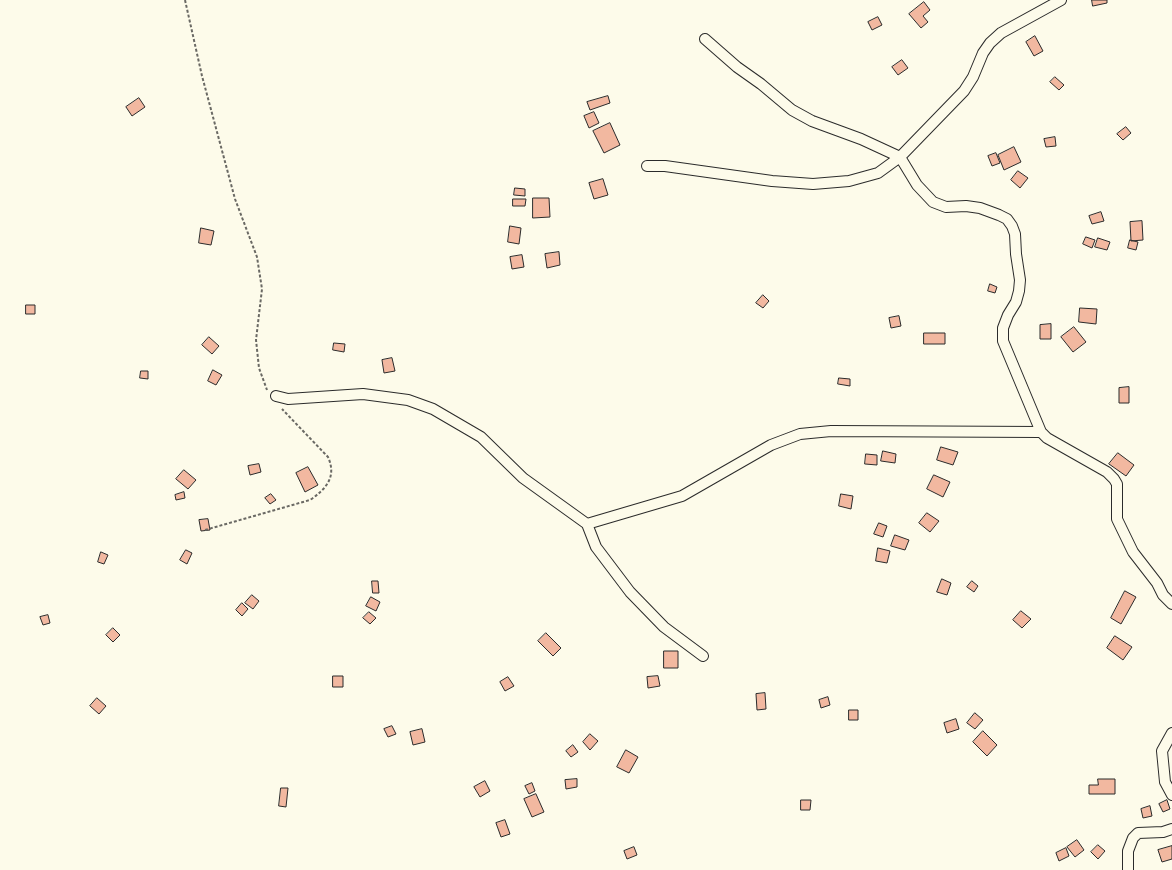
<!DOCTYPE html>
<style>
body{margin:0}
canvas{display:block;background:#fdfbea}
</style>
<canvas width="1172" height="870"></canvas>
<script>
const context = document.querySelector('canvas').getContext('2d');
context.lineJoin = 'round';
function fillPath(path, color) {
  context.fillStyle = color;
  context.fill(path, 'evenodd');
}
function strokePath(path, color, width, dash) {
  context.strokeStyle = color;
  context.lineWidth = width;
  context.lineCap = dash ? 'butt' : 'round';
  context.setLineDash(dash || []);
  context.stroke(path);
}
const building = new Path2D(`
 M1092 0H1107V3L1093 6Z
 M924 2 930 10 923 16 928 22 921 28 909 14Z
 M878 17 882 25 872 30 868 22Z
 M1035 36 1043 51 1034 56 1026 42Z
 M902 60 908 68 898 75 892 67Z
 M1055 77 1064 85 1059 90 1050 82Z
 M608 96 610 103 590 110 587 102Z
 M139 98 145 107 132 116 126 107Z
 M594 112 599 123 589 128 584 116Z
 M610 123 620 145 604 153 593 131Z
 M1126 127 1131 133 1123 140 1117 134Z
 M1055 137 1056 146 1046 147 1044 139Z
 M1014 147 1021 162 1004 170 998 155Z
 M996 153 1000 163 992 166 988 156Z
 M1018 171 1028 178 1020 188 1011 180Z
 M603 179 608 195 594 199 589 183Z
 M515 188 525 189V196L514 195Z
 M533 198H549L550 217 533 218Z
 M513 199H526L525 206H513Z
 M1101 212 1104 221 1092 224 1089 216Z
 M1142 221 1143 240 1131 241 1130 222Z
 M510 226 521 228 519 244 508 242Z
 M201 228 214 231 211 245 199 243Z
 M1086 237 1095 240 1092 248 1083 244Z
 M1098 238 1110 242 1107 250 1095 247Z
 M1130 240 1138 242 1136 250 1128 248Z
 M559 252 560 265 547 268 545 254Z
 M522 255 524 267 512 269 510 257Z
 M990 284 997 287 995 293 988 291Z
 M763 295 769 301 763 308 756 303Z
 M26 305H35V314H26Z
 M1080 308 1097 309 1096 324 1079 322Z
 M899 316 901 326 891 328 889 318Z
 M1051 324V339H1040V325Z
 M1074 327 1086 342 1073 352 1061 337Z
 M924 333H945V344H924Z
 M209 337 219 346 212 354 202 345Z
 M334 343 345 344 344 352 333 350Z
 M392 358 395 371 384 373 382 360Z
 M213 370 222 375 216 385 208 381Z
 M141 371H148V379L140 378Z
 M839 378 850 379V386L838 384Z
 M1129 387V403H1119V388Z
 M941 447 958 452 953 465 937 460Z
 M883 451 896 454 895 463 881 461Z
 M1118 453 1134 465 1126 476 1109 464Z
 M866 454 877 455V465L865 464Z
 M259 464 261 472 250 475 248 466Z
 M308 467 318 485 305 492 296 473Z
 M184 470 196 480 188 489 176 479Z
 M934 475 950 482 943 497 927 489Z
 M184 492 185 498 176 500 175 495Z
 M271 494 276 500 270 504 265 498Z
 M841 494 853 496 851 509 839 506Z
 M927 513 939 521 930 532 919 523Z
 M208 519 210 530 201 531 199 520Z
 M879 523 887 526 883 537 874 534Z
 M895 535 909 540 905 550 891 546Z
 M878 548 890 551 887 563 876 561Z
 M186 550 192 553 187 564 180 560Z
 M101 552 108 555 104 564 98 562Z
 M942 579 951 583 947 595 937 592Z
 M372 581H378L379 593H373Z
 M972 581 978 586 974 592 967 587Z
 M1125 591 1136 597 1121 624 1111 618Z
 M252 595 259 601 253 609 245 603Z
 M371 597 380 602 376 611 366 606Z
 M242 603 248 609 242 616 236 610Z
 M1021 611 1031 619 1022 628 1013 620Z
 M369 612 376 618 370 624 363 618Z
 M48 615 50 623 43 625 40 617Z
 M113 628 120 635 113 642 106 635Z
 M546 633 561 648 553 656 538 641Z
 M1115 636 1132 647 1123 660 1107 648Z
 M664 651H678V668H664Z
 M333 676H343V687H333Z
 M658 676 660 686 648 688 647 677Z
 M508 677 514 686 505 691 500 682Z
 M765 693 766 709 757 710 756 694Z
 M828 697 830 705 821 708 819 700Z
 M97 698 106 706 99 714 90 706Z
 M849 710H858V720H849Z
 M975 713 983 720 975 729 967 723Z
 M956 719 959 729 947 733 944 723Z
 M392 726 396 734 388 737 384 729Z
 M422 729 425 742 413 745 410 732Z
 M983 731 997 745 987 756 973 742Z
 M590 734 598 741 590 750 583 742Z
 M573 745 578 752 571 757 566 751Z
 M626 750 638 757 629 773 617 767Z
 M577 779V787L566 789 565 780Z
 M1098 779H1115V794H1089V785H1098Z
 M485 781 490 791 480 797 474 787Z
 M532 783 535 791 529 794 525 786Z
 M281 788H288L286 807 279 806Z
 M536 794 544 812 532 817 524 799Z
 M801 800H811L810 810H801Z
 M1167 800 1170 809 1163 812 1159 804Z
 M1150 806 1152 816 1143 818 1141 809Z
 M505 820 510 834 501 837 496 823Z
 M1077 840 1084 850 1075 857 1067 847Z
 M1098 845 1105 851 1098 859 1091 852Z
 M1172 846V859L1162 862 1158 850Z
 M634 847 637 855 627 859 624 851Z
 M1066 848 1069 856 1059 861 1056 853Z`);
fillPath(building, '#f2b8a0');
strokePath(building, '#2b2b2b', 1);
const street = new Path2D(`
 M705 39 737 67 761 84 792 110 812 121 861 139 900 157 917 185 933 202 946 207 966 206 980 208 999 215 1007 219 1012 226 1015 234 1016 254 1020 280 1019 291 1016 302 1008 315 1003 328V341L1041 432 1047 438 1107 472 1114 479 1117 484V519L1133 552 1157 583 1163 595 1172 604
 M647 166H665L772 181 813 184 849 181 878 173 900 157 964 91 973 77 983 53 990 43 1001 33 1061 0
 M276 396 288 399 363 394 408 400 433 409 481 437 523 478 587 524 596 547 630 592 664 627 703 656
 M587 524 682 496 771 445 800 434 831 431 1041 432
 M1172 733 1162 751 1165 782 1172 795
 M1128 870V851L1133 838 1138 833 1163 832 1172 829`);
strokePath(street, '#2b2b2b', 12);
strokePath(new Path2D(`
 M185 0 202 76 235 199 257 257 262 289 256 340 259 368 267 390
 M205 530 310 500C326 489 337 477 328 457L282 409`), '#6a6964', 2, [3, 2]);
strokePath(street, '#fdfbea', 10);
</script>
